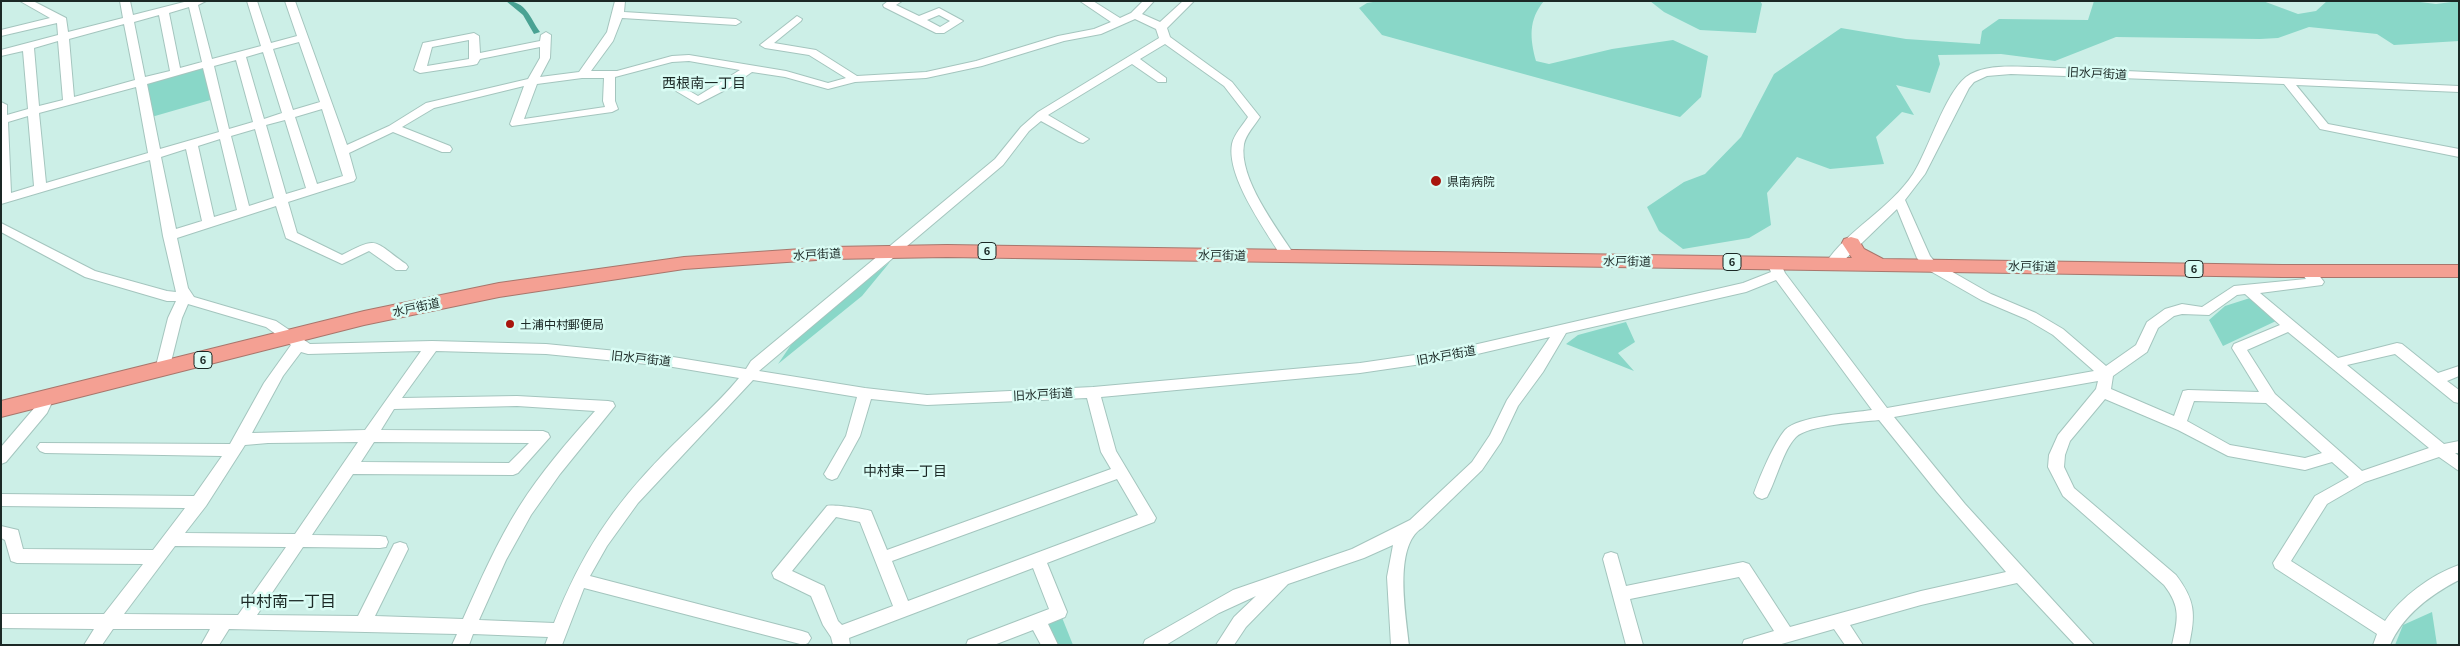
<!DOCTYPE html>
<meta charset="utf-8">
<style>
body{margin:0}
#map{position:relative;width:2460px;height:646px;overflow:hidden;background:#ccefe7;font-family:Georgia,serif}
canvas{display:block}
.frame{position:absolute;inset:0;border:2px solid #1b2825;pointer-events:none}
</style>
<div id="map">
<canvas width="2460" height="646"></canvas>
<div class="frame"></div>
</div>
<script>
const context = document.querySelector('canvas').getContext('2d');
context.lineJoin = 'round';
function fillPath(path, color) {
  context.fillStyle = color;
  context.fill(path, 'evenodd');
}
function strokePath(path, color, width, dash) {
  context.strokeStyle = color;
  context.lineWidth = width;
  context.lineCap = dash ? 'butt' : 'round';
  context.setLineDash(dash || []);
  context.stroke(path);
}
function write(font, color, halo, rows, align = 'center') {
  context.font = font + ' Georgia,"Noto Sans JP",serif';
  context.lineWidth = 5;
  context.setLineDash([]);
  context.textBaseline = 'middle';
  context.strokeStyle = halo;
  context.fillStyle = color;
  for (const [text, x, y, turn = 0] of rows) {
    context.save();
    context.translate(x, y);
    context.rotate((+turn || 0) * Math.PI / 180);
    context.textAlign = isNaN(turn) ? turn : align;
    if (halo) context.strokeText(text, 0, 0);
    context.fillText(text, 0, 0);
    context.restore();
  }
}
fillPath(new Path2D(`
 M1379 1H1544C1528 20 1530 39 1536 61L1549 64 1612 49 1673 40 1708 56 1701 97 1680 117 1382 35 1359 8 1367 3Z
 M1650 1H1760L1762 4 1756 33 1700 30 1664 12Z
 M2094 1H2263L2298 14 2316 11 2327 1H2412L2436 4 2459 1V41L2394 45 2377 34 2309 27 2278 38 2260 39 2116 37 2055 61 2001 54 1938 55 1940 64 1930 93 1896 85 1914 115 1902 112 1876 137 1884 164 1830 169 1797 157 1767 193 1771 225 1749 238 1683 249 1659 231 1647 207 1684 182 1705 174 1741 137 1774 74 1841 28 1906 39 1980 44 1982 31 1999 19 2088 20Z
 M205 66 214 99 148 118 142 84Z
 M890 262 862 296 778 364 797 336Z
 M2250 298 2276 321 2223 346 2209 320 2225 306Z
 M1626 322 1635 342 1618 353 1634 371 1566 344 1578 335Z
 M2432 612 2437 645H2395L2403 625Z
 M1061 615 1073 645H1053L1041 622Z`), '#89d7c8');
fillPath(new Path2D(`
 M506 1C526 1 530 18 540 32L534 34 523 15Z`), '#4aa293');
const minor = new Path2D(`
 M20 1H33L66 18 68 32 123 18 120 1H130L133 15 188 1H206L198 5 212 59 261 46 247 1H257L271 43 297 36 285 1H295L347 145 389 126 426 103 528 79 540 58V47L480 59 477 64 473 65 420 73 414 70 423 43 474 33 479 36 480 53 540 41 541 35 546 32 551 35 550 58 540 77 579 72 607 32 615 1H625L624 12 736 19 741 22 736 25 622 18 613 41 591 71H617L672 56 689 55 786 71 828 83 846 78 809 55 765 48 760 45 797 16 802 19 801 21 774 43 816 50 857 76 926 72 976 61 1058 36 1094 29 1111 22 1080 1H1093L1120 18 1131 13 1143 1H1154L1142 14 1160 22 1183 1H1194L1167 28 1170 37 1232 82 1260 117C1255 125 1246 134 1244 144 1238 178 1277 228 1295 256L1293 259H1283C1266 231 1226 177 1232 144 1234 134 1243 125 1248 117L1224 86 1165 44 1140 59 1166 78V82H1158L1132 64 1048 115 1089 139 1083 143 1079 142 1041 121 1029 131 1003 165 759 371 865 388 927 395 1093 387 1360 363 1456 349 1743 283 1771 272 1767 263 1774 259 1779 260 1785 273 1887 408 2094 371 2053 335 2026 319 1981 300 1925 268 1917 258 1897 209 1837 267 1832 268 1825 264C1847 230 1890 209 1913 174 1929 149 1944 95 1966 77 1985 63 2015 67 2037 67L2459 86V92L2296 85 2328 124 2459 149V157L2320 129 2284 84 2011 74 1987 76 1974 82 1969 88 1925 174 1905 200 1930 256 1935 262 1991 294 2036 313 2063 329 2106 366 2136 345 2147 322 2165 309 2182 304 2202 307 2234 286 2306 279 2300 271 2307 267C2314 269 2320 276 2324 282L2322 285 2260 293 2338 358 2397 343 2402 344 2438 373 2459 366V376L2447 381 2459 390V403L2454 402 2395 354 2347 365 2444 444 2459 441V453H2455L2459 456V471L2439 457 2365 482 2327 504 2291 561 2385 621C2401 597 2431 575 2459 565V580C2430 595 2403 615 2390 645H2373L2377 634 2275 568 2273 563 2315 496 2349 477 2332 462 2305 470 2228 456 2178 430 2105 399 2070 441 2065 455 2064 467 2074 488 2176 575C2195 600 2196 614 2189 645H2172C2178 619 2181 607 2164 585L2063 496 2048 467 2049 455 2058 435 2096 389 2098 381 1894 417 1965 504 2094 645H2075L2017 583 1921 605 1850 625 1863 645H1845L1834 629 1778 645H1742L1744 640 1774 631 1739 577 1630 599 1643 645H1626L1603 559 1605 554 1611 552 1617 554 1626 586 1743 562 1749 564 1790 627 1921 591 2006 572 1937 492 1879 420C1861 422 1808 425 1796 437 1783 450 1776 481 1767 497L1762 499 1757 497 1754 493C1760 476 1774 443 1785 430 1798 416 1852 413 1872 410L1776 280 1746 292 1566 333 1543 372 1518 406 1501 442 1482 470 1422 528C1393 546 1406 615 1409 645H1391L1387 577 1393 545 1364 558 1288 584 1246 627 1234 645H1216L1234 617 1256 596 1219 613 1166 645H1143L1145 640 1233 590 1352 549 1410 520 1472 462 1490 435 1507 400 1550 337 1456 359 1360 373 1101 397 1116 451 1156 518 1154 522 1047 563 1067 612 1065 617 1048 624 1058 645H1041L1033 630 994 645H966L968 640 1049 609 1033 568 849 638 850 645H833L831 637 823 625 811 596 774 578 772 573 827 506C831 504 866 509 871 511L887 550 1111 469 1101 452 1087 398 927 405 871 399 860 436 837 478 832 480 827 478 824 474 846 436 857 397 753 380 638 503 607 546 590 576 802 631 808 633 811 638 808 643 804 645 584 588 562 645H545L548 637 473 634 469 645H452L457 634 229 629 219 645H201L210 629H113L102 645H84L94 629 1 628V614H104L143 564 17 563 11 561 5 540 1 538V526L18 530 23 549 153 550 185 508 1 506V494L194 496 222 456 45 453 40 451 37 447 40 443 230 444 264 383 291 345 266 327 188 304 182 318 169 370 167 374H157L155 370 168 318 176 301H167L85 277 1 232V223L95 271 167 291 176 292 163 236 150 160 1 204V102L7 105V115L28 109 23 51 1 56V50L58 35 57 23 1 36V30L50 18ZM189 7 202 62 180 68 169 13ZM159 15 170 71 145 77 134 22ZM1135 19 1156 29 1159 38 1038 112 1021 127 995 159 751 361 746 369 667 356 546 344 432 341 310 344 276 321 194 297 188 288 177 238 276 206 286 238 342 264 369 251 396 270H406L408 267 406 264C373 241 379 235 342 255L297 233 288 202 354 181 356 178 349 153 393 132 442 152H450L452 149 450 146 402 127 434 108 524 86 510 124 512 126 612 112 618 109 615 101V77L672 62 689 61 740 70 698 96 681 86H673L671 88 698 104 729 88 752 72 785 77 828 89 855 82 926 78 982 66 1064 41 1101 34ZM124 24 135 80 74 97 69 39ZM469 40V59L427 66 432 47ZM58 41 63 100 39 106 34 48ZM299 42 320 102 293 110 273 49ZM263 52 282 113 264 119 246 57ZM236 60 253 122 229 129 214 66ZM203 68 219 132 160 149 147 84ZM582 78H604L603 101 605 107 524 119 537 84ZM136 87 148 153 46 183 39 113ZM322 109 343 176 317 184 295 117ZM28 116 34 186 11 193 8 122ZM285 120 306 188 286 194 266 125ZM255 129 274 198 249 206 231 136ZM220 139 237 210 214 217 198 146ZM186 149 202 221 176 229 161 157ZM2245 294 2280 325 2234 344 2232 348 2259 392 2188 390 2183 391 2174 416 2111 389 2113 376 2147 352 2158 328 2174 316 2182 314 2209 315 2237 295ZM2288 332 2429 448 2362 471 2275 394 2247 350ZM421 351 365 430 252 433 283 376 301 352 308 354ZM436 351 546 354 667 366 739 378C717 405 688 429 664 454 612 507 581 554 554 623L479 620 506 560 531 515 560 474 615 406 613 402 608 401 517 396 402 398ZM2194 401 2266 403 2322 453 2305 458 2230 445 2187 421ZM517 406 595 411C568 441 541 472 519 507 497 542 480 581 463 619L375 616 408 549 406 544 400 542 394 544 358 616 257 615 303 547 380 548 386 547 388 542 386 537 380 536 312 535 353 474 513 475 518 473 550 437 548 433 543 431 381 430 394 409ZM358 442 295 534 185 533 206 506 245 445 268 443ZM374 442 529 443 509 463 361 462ZM1117 479 1138 515 908 601 892 561ZM836 517 860 522 893 606 842 625 838 621 824 586 792 571ZM175 546 286 547 238 615 124 614Z
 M888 1H902L896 5 919 16 939 8 963 21 944 33H936L884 7 883 5ZM939 15 950 21 940 27 927 20Z
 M47 393 52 394 54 398 47 413 6 462 1 464V447L36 406 42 394Z`);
const highway = new Path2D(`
 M1851 237 1858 239 1864 249 1883 259 2282 265H2459V277H2282L947 257 831 259 684 269 499 297 364 325 1 417V401L364 311 499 283 684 257 831 247 947 245 1852 258 1842 243 1844 239Z`);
strokePath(minor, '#a4c5be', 2);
strokePath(highway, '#a8766c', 2);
fillPath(minor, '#fff');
fillPath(highway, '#f4a093');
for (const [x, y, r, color] of [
 [1436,181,6,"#a8150d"],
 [510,324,5,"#a8150d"]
]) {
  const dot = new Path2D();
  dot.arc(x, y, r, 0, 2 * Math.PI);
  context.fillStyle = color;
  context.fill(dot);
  strokePath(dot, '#d9fcf4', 2);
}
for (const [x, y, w] of [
 [987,251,18],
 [1732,262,18],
 [2194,269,18],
 [203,360,18]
]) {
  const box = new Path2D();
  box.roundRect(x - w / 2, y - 8.5, w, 17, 4);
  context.fillStyle = '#d9fcf4';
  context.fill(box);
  strokePath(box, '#1b2825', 1);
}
write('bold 11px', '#1b2825', null, [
 ["6",987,251],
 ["6",1732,262],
 ["6",2194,269],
 ["6",203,360]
]);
write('12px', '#1b2825', '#d9fcf4', [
 ["旧水戸街道",2097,73,3],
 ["水戸街道",817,254,-3],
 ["水戸街道",1222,255,1],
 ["水戸街道",1627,261,1],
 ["水戸街道",2032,266,1],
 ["水戸街道",416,307,-12],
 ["旧水戸街道",1446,355,-10],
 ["旧水戸街道",641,358,6],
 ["旧水戸街道",1043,394,-3]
]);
write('12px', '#1b2825', '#d9fcf4', [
 ["県南病院",1447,181],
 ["土浦中村郵便局",520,324]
], 'left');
write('14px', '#1b2825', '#d9fcf4', [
 ["西根南一丁目",704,83],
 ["中村東一丁目",905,471]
]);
write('16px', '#1b2825', '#d9fcf4', [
 ["中村南一丁目",288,601]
]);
</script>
